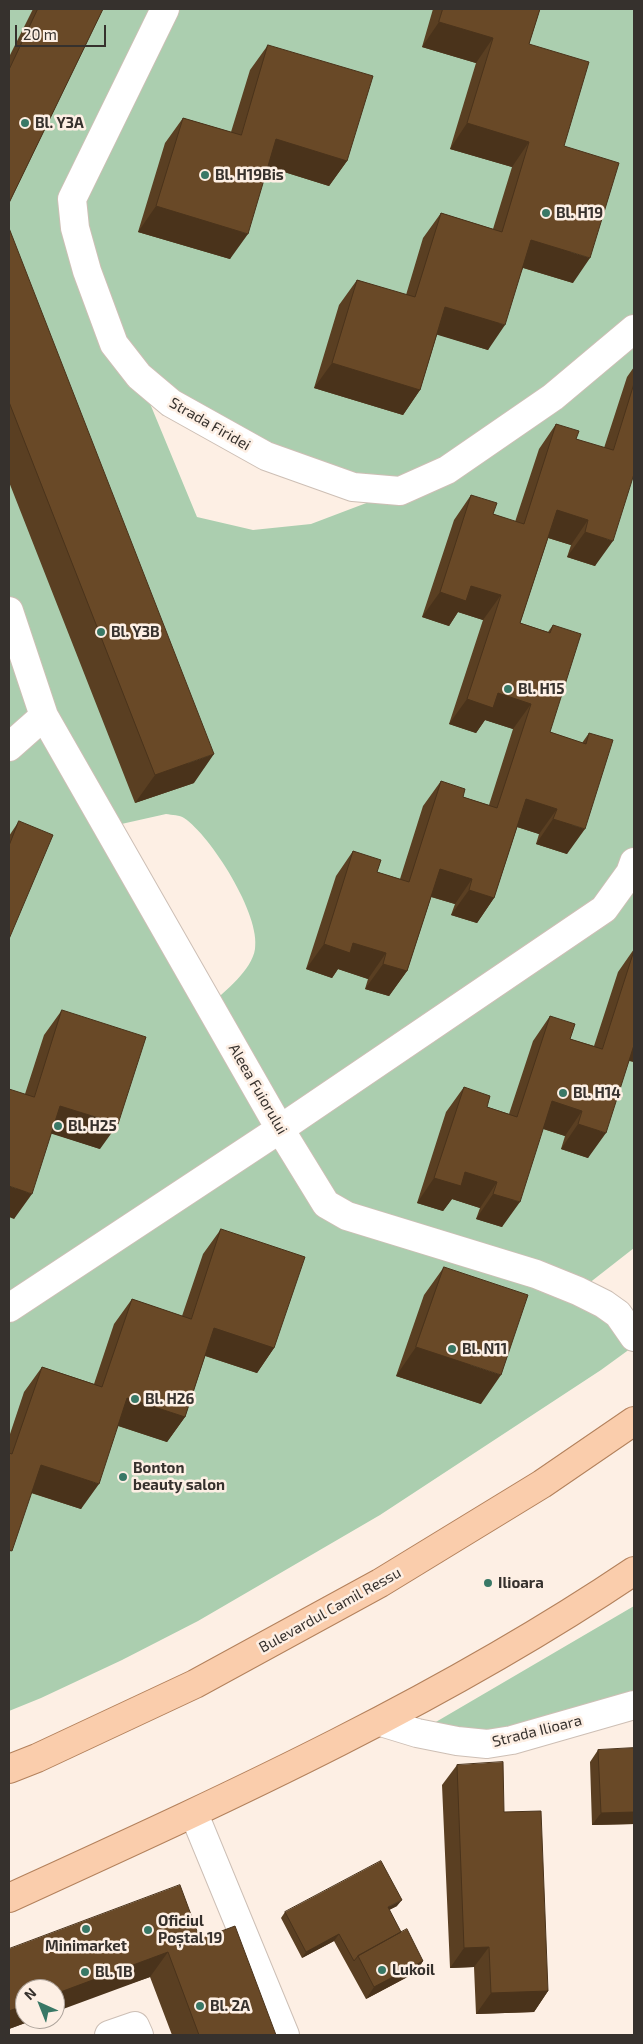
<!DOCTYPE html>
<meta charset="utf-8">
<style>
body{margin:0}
#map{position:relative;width:643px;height:2044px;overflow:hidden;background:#fdefe4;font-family:"Exo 2",sans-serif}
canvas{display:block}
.frame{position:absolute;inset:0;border:10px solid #36312d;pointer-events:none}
.north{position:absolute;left:15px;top:1979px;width:50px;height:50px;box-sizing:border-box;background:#fdefe4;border:1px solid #ada39b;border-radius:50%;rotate:316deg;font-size:14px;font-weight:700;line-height:20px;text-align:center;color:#36312d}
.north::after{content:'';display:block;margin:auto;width:18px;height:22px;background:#397866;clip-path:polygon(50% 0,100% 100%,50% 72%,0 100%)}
.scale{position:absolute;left:15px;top:25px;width:91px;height:22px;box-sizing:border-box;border:2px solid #36312d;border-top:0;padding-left:6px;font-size:15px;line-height:18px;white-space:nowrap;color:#36312d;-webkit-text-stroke:4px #fdefe4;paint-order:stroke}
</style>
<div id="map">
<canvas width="643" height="2044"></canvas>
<div class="frame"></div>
<div class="north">N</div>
<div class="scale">20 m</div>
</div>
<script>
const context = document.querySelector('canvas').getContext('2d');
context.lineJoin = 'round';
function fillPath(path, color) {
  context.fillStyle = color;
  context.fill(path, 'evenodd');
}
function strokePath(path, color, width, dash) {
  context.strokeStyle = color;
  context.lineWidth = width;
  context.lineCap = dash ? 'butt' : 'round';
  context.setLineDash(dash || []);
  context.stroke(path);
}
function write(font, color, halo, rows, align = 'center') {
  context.font = font + ' "Exo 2",sans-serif';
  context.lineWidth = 5;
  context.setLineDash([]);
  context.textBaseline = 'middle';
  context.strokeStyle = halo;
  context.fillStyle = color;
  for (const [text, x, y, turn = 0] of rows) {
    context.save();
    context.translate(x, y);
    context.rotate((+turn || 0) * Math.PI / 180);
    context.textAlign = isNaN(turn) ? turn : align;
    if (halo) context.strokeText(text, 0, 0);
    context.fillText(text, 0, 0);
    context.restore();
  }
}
fillPath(new Path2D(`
 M9 9H634V1248L579 1291 634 1346 601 1370 380 1515 198 1621 122 1660 41 1698 9 1711ZM139 377 353 487 398 491 311 524 253 530 197 517ZM166 814C172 815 180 815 184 818 211 836 261 915 255 949 252 970 225 991 210 1005L108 827Z
 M634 1606V1705L512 1740 417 1733Z`), '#abceaf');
const minor = new Path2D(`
 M165 9 72 199 75 228 87 271 114 344 139 376 171 403 266 456 353 487 400 491 447 470 553 397 634 329
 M9 611 44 716 280 1129 326 1204 347 1216 536 1274 578 1291 604 1304 618 1314 634 1337
 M9 747 44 716
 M9 1308 280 1129 604 909 630 873 634 862
 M381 1722 417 1733 457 1741 487 1744 512 1740 634 1705
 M194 1814 285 2035
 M109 2035 135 2026 139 2035`);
const major = new Path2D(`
 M9 1769 37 1758 195 1684 380 1583 542 1484 634 1421
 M9 1898C223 1800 438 1703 634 1571`);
strokePath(minor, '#cdbfb5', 30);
strokePath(major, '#b3815c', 30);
strokePath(minor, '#fff', 28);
strokePath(major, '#facdac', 28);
fillPath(new Path2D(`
 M33 9H103L9 203V57Z
 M433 9H540L529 44 564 146 573 283 523 268 488 350 437 334 420 390 403 415 314 388 339 305 357 280 406 295 423 238 441 213 493 229 512 167 450 149 476 63 422 47Z
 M268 45 347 161 329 186 268 167 230 259 138 232 165 143 183 118 231 132 250 70Z
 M9 228 194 783 135 803 9 482Z
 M634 367V474L595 566 567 557 571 545 548 538 520 623 548 632 553 625 550 732 582 743 589 733 567 854 536 844 539 834 517 827 494 898 477 923 451 915 455 904 431 897 407 971 389 996 365 989 368 979 338 969 332 978 306 969 336 876 353 851 377 872 400 879 423 806 441 781 463 797 489 805 513 729 485 720 476 733 449 724 483 620 458 612 449 626 422 617 454 520 471 495 493 514 515 522 539 449 556 424 576 439 604 448 627 377Z
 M19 821 9 939V836Z
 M634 949V1062L629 1061 588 1158 561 1149 565 1136 543 1129 502 1227 476 1219 480 1208 452 1199 443 1211 417 1203 446 1112 464 1087 487 1107 509 1114 533 1041 550 1016 570 1039 594 1046 618 972Z
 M62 1010 100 1149 51 1133 14 1219 25 1094 44 1035Z
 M221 1229 274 1348 257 1373 205 1356 185 1417 167 1442 118 1426 81 1509 31 1493 9 1555V1437L24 1392 42 1367 94 1384 114 1324 132 1299 182 1316 203 1254Z
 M444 1267 481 1404 396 1376 424 1295Z
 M634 1748V1824L592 1825 590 1762 598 1750Z
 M457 1765 504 1812 548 1991 534 2012 476 2014 474 1967 450 1968 442 1785Z
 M397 1906 389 1910 401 1932 423 1961 415 1973 366 1999 334 1941 302 1958 281 1918 285 1912Z
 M200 1939 276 2035H172L150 1977 25 2019H36L9 2029V1949Z`), '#5a3f22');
fillPath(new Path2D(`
 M439 22 493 38 476 63 422 47Z
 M467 123 529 142 512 167 450 149Z
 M276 139 347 161 329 186 259 164Z
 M156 206 248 234 230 259 138 232Z
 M531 240 590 258 573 283 514 265Z
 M445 307 505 325 488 350 428 332Z
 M332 363 420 390 403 415 314 388Z
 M557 510 588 520 571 545 539 535Z
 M585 532 613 541 595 566 567 557Z
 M471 586 501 595 483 620 458 612 449 626 422 617 440 592Z
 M498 693 531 704 513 729 485 720 476 733 449 724 467 699Z
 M214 754 194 783 135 803 155 775Z
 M526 799 557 809 539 834 508 824Z
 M553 819 585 829 567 854 536 844Z
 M440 869 472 879 455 904 422 894Z
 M469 890 494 898 477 923 451 915Z
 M353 943 386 953 368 979 338 969 332 978 306 969 324 944Z
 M383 964 407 971 389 996 365 989Z
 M634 1039V1062L621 1058Z
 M552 1101 582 1111 565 1136 535 1126Z
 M60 1106 118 1124 100 1149 43 1131Z
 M578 1124 606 1133 588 1158 561 1149Z
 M465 1172 497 1182 480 1208 452 1199 443 1211 417 1203 434 1178Z
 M9 1186 32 1194 14 1219 9 1217Z
 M493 1194 520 1202 502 1227 476 1219Z
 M214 1328 274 1348 257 1373 197 1353Z
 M416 1347 501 1375 481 1404 396 1376Z
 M127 1398 185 1417 167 1442 110 1423Z
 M41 1465 99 1484 81 1509 23 1490Z
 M634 1812V1824L592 1825 601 1813Z
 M402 1900 397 1906 383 1913 388 1907Z
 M339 1934 334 1941 302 1958 306 1952Z
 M489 1947 474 1967 450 1968 464 1948Z
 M168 1952 150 1977 55 2012V1994Z
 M423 1961 415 1973 366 1999 374 1987Z
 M548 1991 534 2012 476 2014 491 1993Z
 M25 2005V2019H36L9 2029V2011Z`), '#4a331b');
const building = new Path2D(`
 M38 9H103L9 203V70Z
 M443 9H540L529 44 589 62 564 146 619 163 590 258 531 240 505 325 445 307 420 390 332 363 357 280 415 297 441 213 502 232 529 142 467 123 493 38 439 22Z
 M268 45 373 76 347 161 276 139 248 234 156 206 183 118 241 135Z
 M9 228 214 754 155 775 9 402Z
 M634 384V474L613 541 585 532 588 520 557 510 520 623 550 633 553 625 581 634 550 732 586 744 589 733 613 740 585 829 553 819 557 809 526 799 494 898 469 890 472 879 440 869 407 971 383 964 386 953 353 943 350 953 324 944 353 851 381 860 377 872 409 882 441 781 465 789 463 797 497 808 531 704 498 693 493 708 467 699 501 595 471 586 466 601 440 592 471 495 497 503 493 514 524 524 556 424 579 431 576 439 613 450Z
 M19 821 53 835 9 939V846Z
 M634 951V1045L606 1133 578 1124 582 1111 552 1101 520 1202 493 1194 497 1182 465 1172 461 1186 434 1178 464 1087 490 1096 487 1107 517 1117 550 1016 575 1024 570 1039 602 1049Z
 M62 1010 146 1037 118 1124 60 1106 32 1194 9 1186V1089L34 1097Z
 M221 1229 305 1257 274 1348 214 1328 185 1417 127 1398 99 1484 41 1465 12 1551 9 1550V1453L12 1454 42 1367 102 1387 132 1299 191 1319Z
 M444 1267 528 1295 501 1375 416 1347Z
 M634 1748V1812L601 1813 598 1750Z
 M503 1762 504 1812 541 1811 548 1991 491 1993 489 1947 464 1948 457 1765Z
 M381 1861 402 1900 388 1907 401 1932 358 1956 354 1961 339 1934 306 1952 285 1912Z
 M180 1885 200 1939 235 1926 276 2035H199L168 1952 55 1994V1989H25V2005L9 2011V1949Z
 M407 1929 423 1961 374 1987 358 1956Z`);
fillPath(building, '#694927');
strokePath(building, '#4a331b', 1);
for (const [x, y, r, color] of [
 [25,123,5,"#397866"],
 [205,175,5,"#397866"],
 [546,213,5,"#397866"],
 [101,632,5,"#397866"],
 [508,689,5,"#397866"],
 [563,1093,5,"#397866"],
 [58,1126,5,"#397866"],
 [452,1349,5,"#397866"],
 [135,1399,5,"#397866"],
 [123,1477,5,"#397866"],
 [488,1583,5,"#397866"],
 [86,1929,5,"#397866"],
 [148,1930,5,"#397866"],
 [382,1970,5,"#397866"],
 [85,1972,5,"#397866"],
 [200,2006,5,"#397866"]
]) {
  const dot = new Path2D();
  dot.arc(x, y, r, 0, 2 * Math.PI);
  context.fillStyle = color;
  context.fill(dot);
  strokePath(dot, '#fdefe4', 2);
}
write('bold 15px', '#36312d', '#fdefe4', [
 ["Bl. Y3A",35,123],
 ["Bl. H19Bis",215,175],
 ["Bl. H19",556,213],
 ["Bl. Y3B",111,632],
 ["Bl. H15",518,689],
 ["Bl. H14",573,1093],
 ["Bl. H25",68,1126],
 ["Bl. N11",462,1349],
 ["Bl. H26",145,1399],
 ["Bonton",133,1468],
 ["beauty salon",133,1485],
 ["Ilioara",498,1583],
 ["Oficiul",158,1921],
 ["Poștal 19",158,1938],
 ["Minimarket",86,1946,"center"],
 ["Lukoil",392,1970],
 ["Bl. 1B",95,1972],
 ["Bl. 2A",210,2006]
], 'left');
write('15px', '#36312d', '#fdefe4', [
 ["Strada Firidei",210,424,30],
 ["Aleea Fuiorului",258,1089,60],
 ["Bulevardul Camil Ressu",330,1610,-29],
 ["Strada Ilioara",537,1731,-14]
]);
</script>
